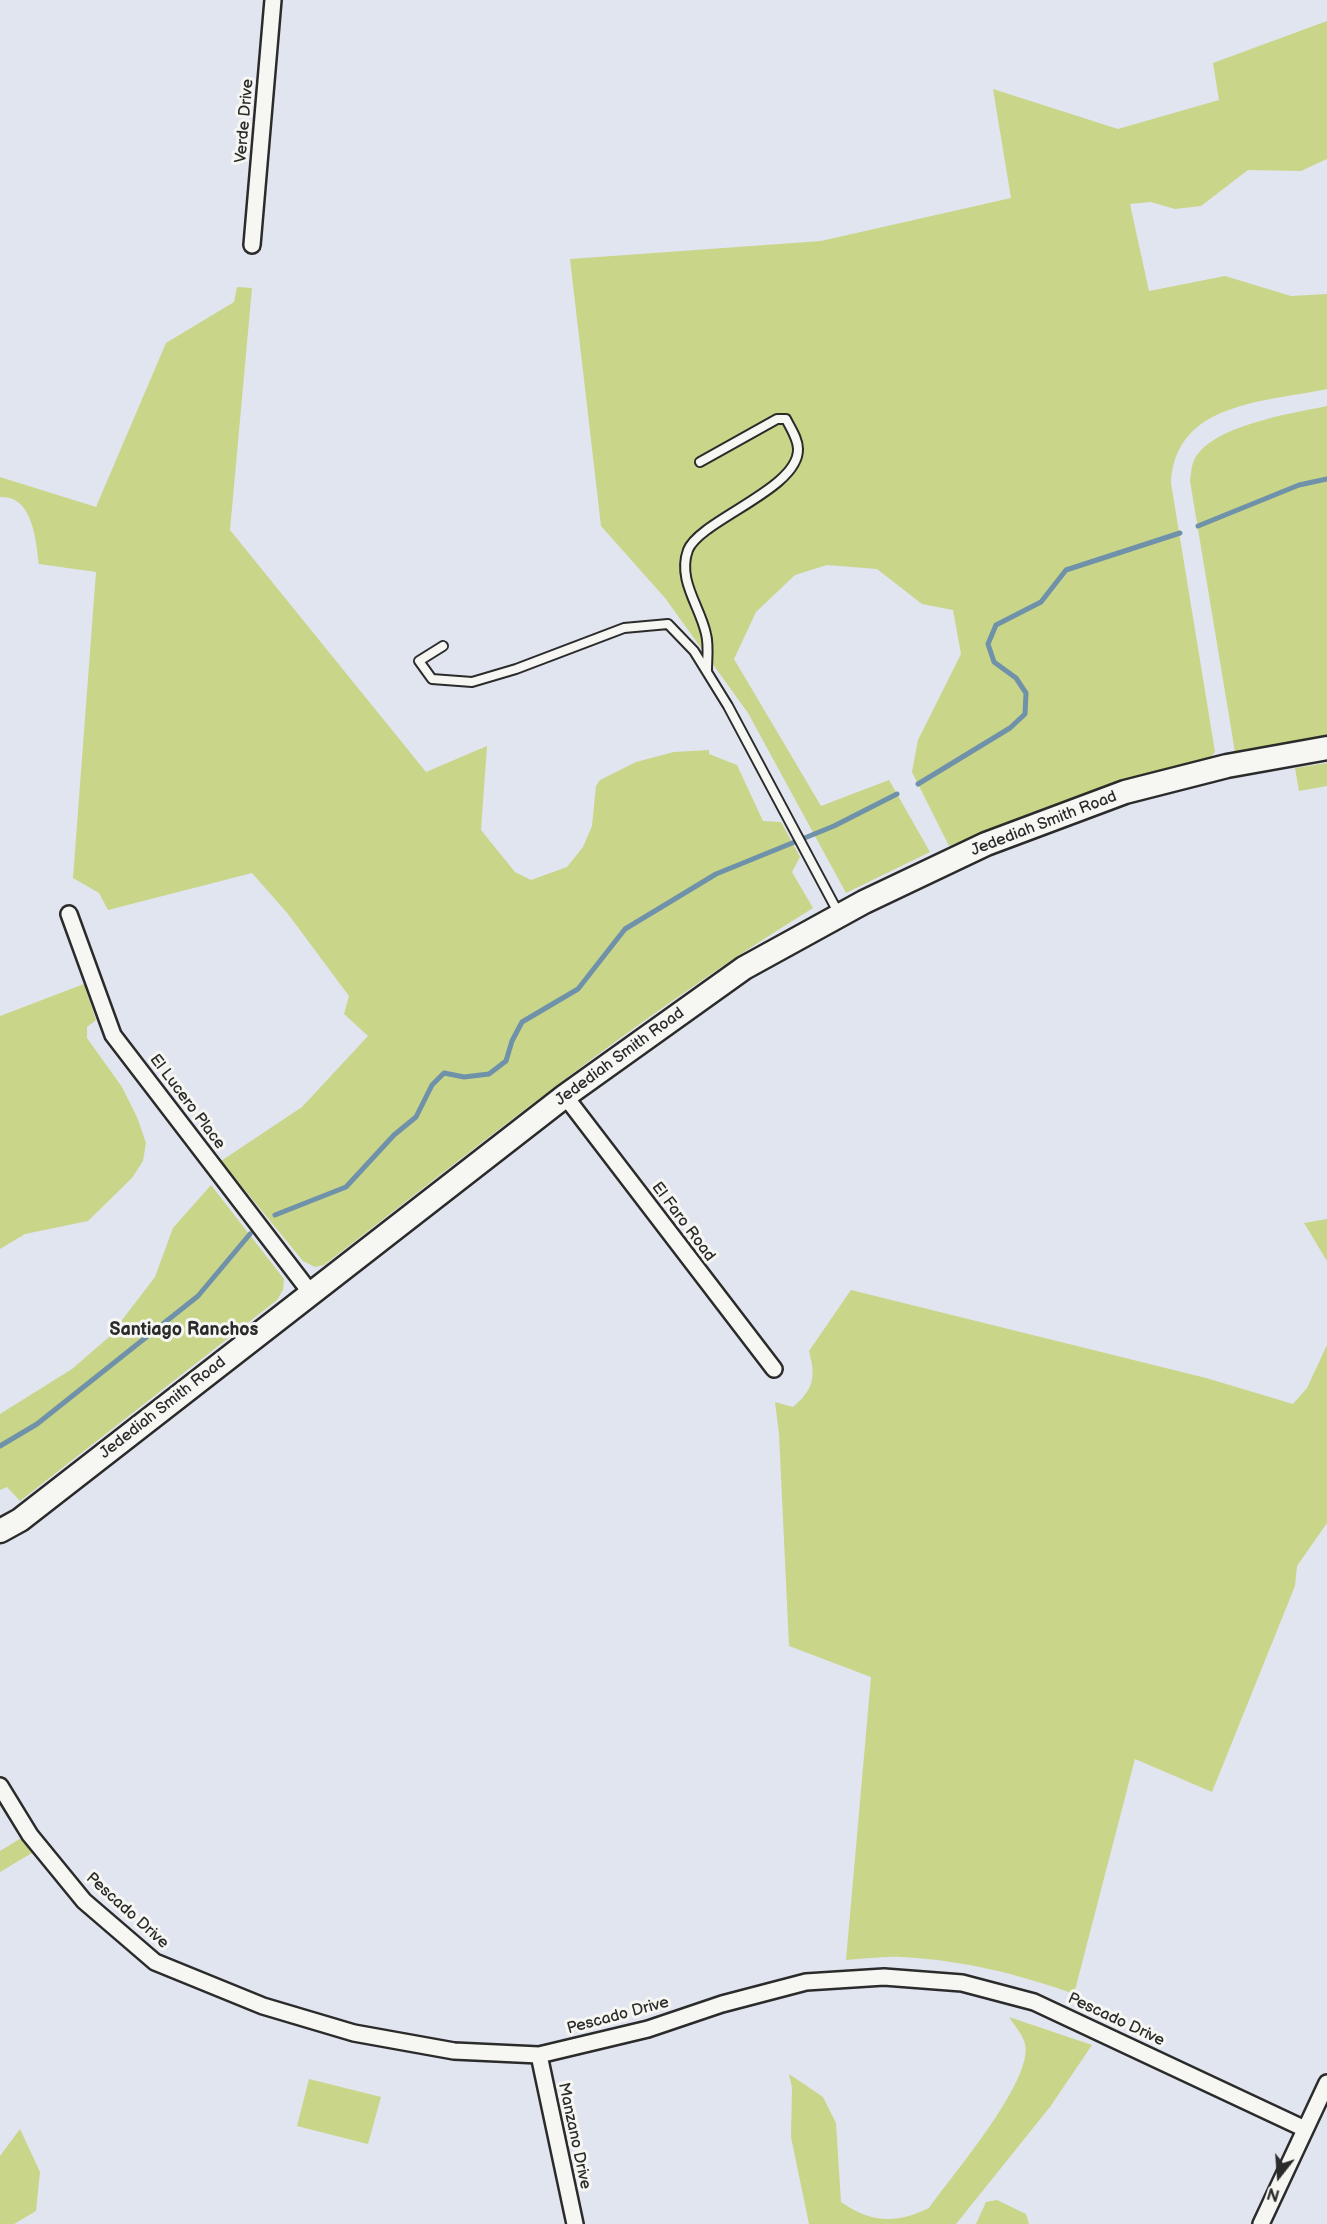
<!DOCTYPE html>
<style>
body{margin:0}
#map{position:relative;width:1327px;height:2224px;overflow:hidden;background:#e0e5f0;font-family:"Balsamiq Sans",sans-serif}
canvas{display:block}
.north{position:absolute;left:1249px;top:2146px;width:60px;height:60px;-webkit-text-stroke:4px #f6f6f2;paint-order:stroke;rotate:197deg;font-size:16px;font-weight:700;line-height:24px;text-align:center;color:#2b2b2b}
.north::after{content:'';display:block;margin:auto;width:21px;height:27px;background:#2b2b2b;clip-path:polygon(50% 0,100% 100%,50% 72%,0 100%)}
</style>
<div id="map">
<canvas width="1327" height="2224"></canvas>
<div class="north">N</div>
</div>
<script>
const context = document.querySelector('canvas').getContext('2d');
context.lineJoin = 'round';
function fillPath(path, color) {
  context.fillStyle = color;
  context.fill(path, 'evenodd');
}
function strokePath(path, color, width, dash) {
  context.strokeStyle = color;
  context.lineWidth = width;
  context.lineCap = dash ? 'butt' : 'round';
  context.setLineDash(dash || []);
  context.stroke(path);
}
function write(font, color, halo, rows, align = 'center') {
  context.font = font + ' "Balsamiq Sans",sans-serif';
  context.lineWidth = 6;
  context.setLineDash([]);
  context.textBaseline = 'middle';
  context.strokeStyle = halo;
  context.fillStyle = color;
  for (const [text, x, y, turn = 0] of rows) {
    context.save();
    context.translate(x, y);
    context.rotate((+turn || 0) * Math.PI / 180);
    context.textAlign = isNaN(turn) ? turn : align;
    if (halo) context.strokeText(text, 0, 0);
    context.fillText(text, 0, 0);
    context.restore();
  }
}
fillPath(new Path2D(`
 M1327 21V159L1301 171 1248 170 1201 206 1175 209 1151 202 1130 204 1149 291 1225 276 1291 296 1327 294V389C1265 402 1175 402 1171 483L1215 752 1210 758 1116 782 949 846 912 772 918 740 961 654 953 610 922 604 877 569 827 565 795 575 756 612 734 659 821 806 889 780 930 852 846 893 748 713 665 598 601 526 570 259 821 241 1011 198 993 89 1118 129 1219 100 1213 63Z
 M237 287 252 288 230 530 426 772 487 746 481 830 515 872 531 880 567 867 583 847 592 826 596 786 600 780 636 762 674 752 709 750V754L737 765 763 821 781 822 800 857 792 872 813 908C640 1014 484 1142 324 1265L315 1267 303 1261 221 1161 302 1107 368 1036 344 1014 349 996 288 914 252 873 108 910 99 893 73 878 96 572 39 564C36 541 33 495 0 497V477L96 507 166 343 234 302Z
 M1327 406V736L1235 752 1190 481C1191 476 1191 468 1193 463 1206 426 1294 413 1327 406Z
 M1327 763V786L1299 791 1295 768Z
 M84 984 96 1020 87 1027V1038L122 1087 137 1117 146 1143 143 1161 132 1178 88 1221 25 1234 0 1249V1016Z
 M211 1185 284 1279 283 1290 277 1300 20 1501 7 1487 0 1490V1414L72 1369 109 1337 155 1277 173 1228Z
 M1327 1219V1261L1304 1223Z
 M851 1290 1206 1378 1293 1404 1307 1388 1327 1345V1523L1297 1566 1295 1586 1212 1792 1135 1759 1074 1994C1019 1974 961 1960 902 1957 883 1956 864 1959 846 1960L871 1677 789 1646 779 1434 775 1402 793 1407C814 1389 816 1377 809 1351Z
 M26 1835 37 1850 0 1872V1851Z
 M1009 2017 1092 2045 1050 2107 956 2224H809L791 2137 792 2088 789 2074 823 2097 836 2123 841 2202C871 2223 896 2224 929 2208 951 2177 1034 2080 1025 2044 1023 2035 1014 2025 1009 2017Z
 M309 2079 381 2097 368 2144 297 2126Z
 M20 2129 40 2172 36 2211 14 2224H0V2156Z
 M997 2200 1026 2214 1029 2224H976L986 2202Z`), '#c9d588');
strokePath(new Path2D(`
 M1198 526 1299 485 1327 479
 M918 784 1010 728 1025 714 1026 693 1016 678 994 662 988 644 996 625 1041 602 1066 570 1180 533
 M275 1215 346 1187 394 1135 416 1117 432 1085 444 1073 464 1077 489 1074 506 1061 512 1041 522 1022 578 989 625 929 678 897 716 874 834 826 897 794
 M0 1446 37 1424 198 1296 250 1234`), '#6f91a9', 5);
const lane = new Path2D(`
 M700 462 777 419H786C791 429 798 439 798 449 799 489 700 520 688 550 677 580 700 606 706 634 709 645 707 659 707 671
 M443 646 419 661 432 679 472 682 516 669 624 628 668 624 694 651 728 706 839 914`);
const street = new Path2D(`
 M252 245 273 0
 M69 914 113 1035 310 1292
 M565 1096 774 1369
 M0 1786 30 1835 84 1901 155 1962 263 2006 354 2033 454 2051 539 2055 648 2029 722 2004 806 1982 884 1977 962 1983 1034 2002 1305 2129
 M539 2055 575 2224
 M1261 2224 1327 2083`);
const secondary = new Path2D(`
 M0 1531 20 1520 565 1096 744 968 864 902 986 844 1125 792 1227 766 1327 748`);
strokePath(lane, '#2b2b2b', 12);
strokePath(street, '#2b2b2b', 20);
strokePath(secondary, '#2b2b2b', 27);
strokePath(lane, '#f6f6f2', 8);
strokePath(street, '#f6f6f2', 15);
strokePath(secondary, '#f6f6f2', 22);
write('16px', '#2b2b2b', '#f6f6f2', [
 ["Verde Drive",245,121,-85],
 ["Jedediah Smith Road",1044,824,-21],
 ["Jedediah Smith Road",620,1057,-36],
 ["El Lucero Place",187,1102,53],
 ["El Faro Road",683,1222,53],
 ["Jedediah Smith Road",163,1408,-38],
 ["Pescado Drive",127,1911,42],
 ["Pescado Drive",618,2016,-15],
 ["Pescado Drive",1116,2020,25],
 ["Manzano Drive",574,2136,78]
]);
write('bold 18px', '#2b2b2b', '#f6f6f2', [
 ["Santiago Ranchos",184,1330]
]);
</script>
